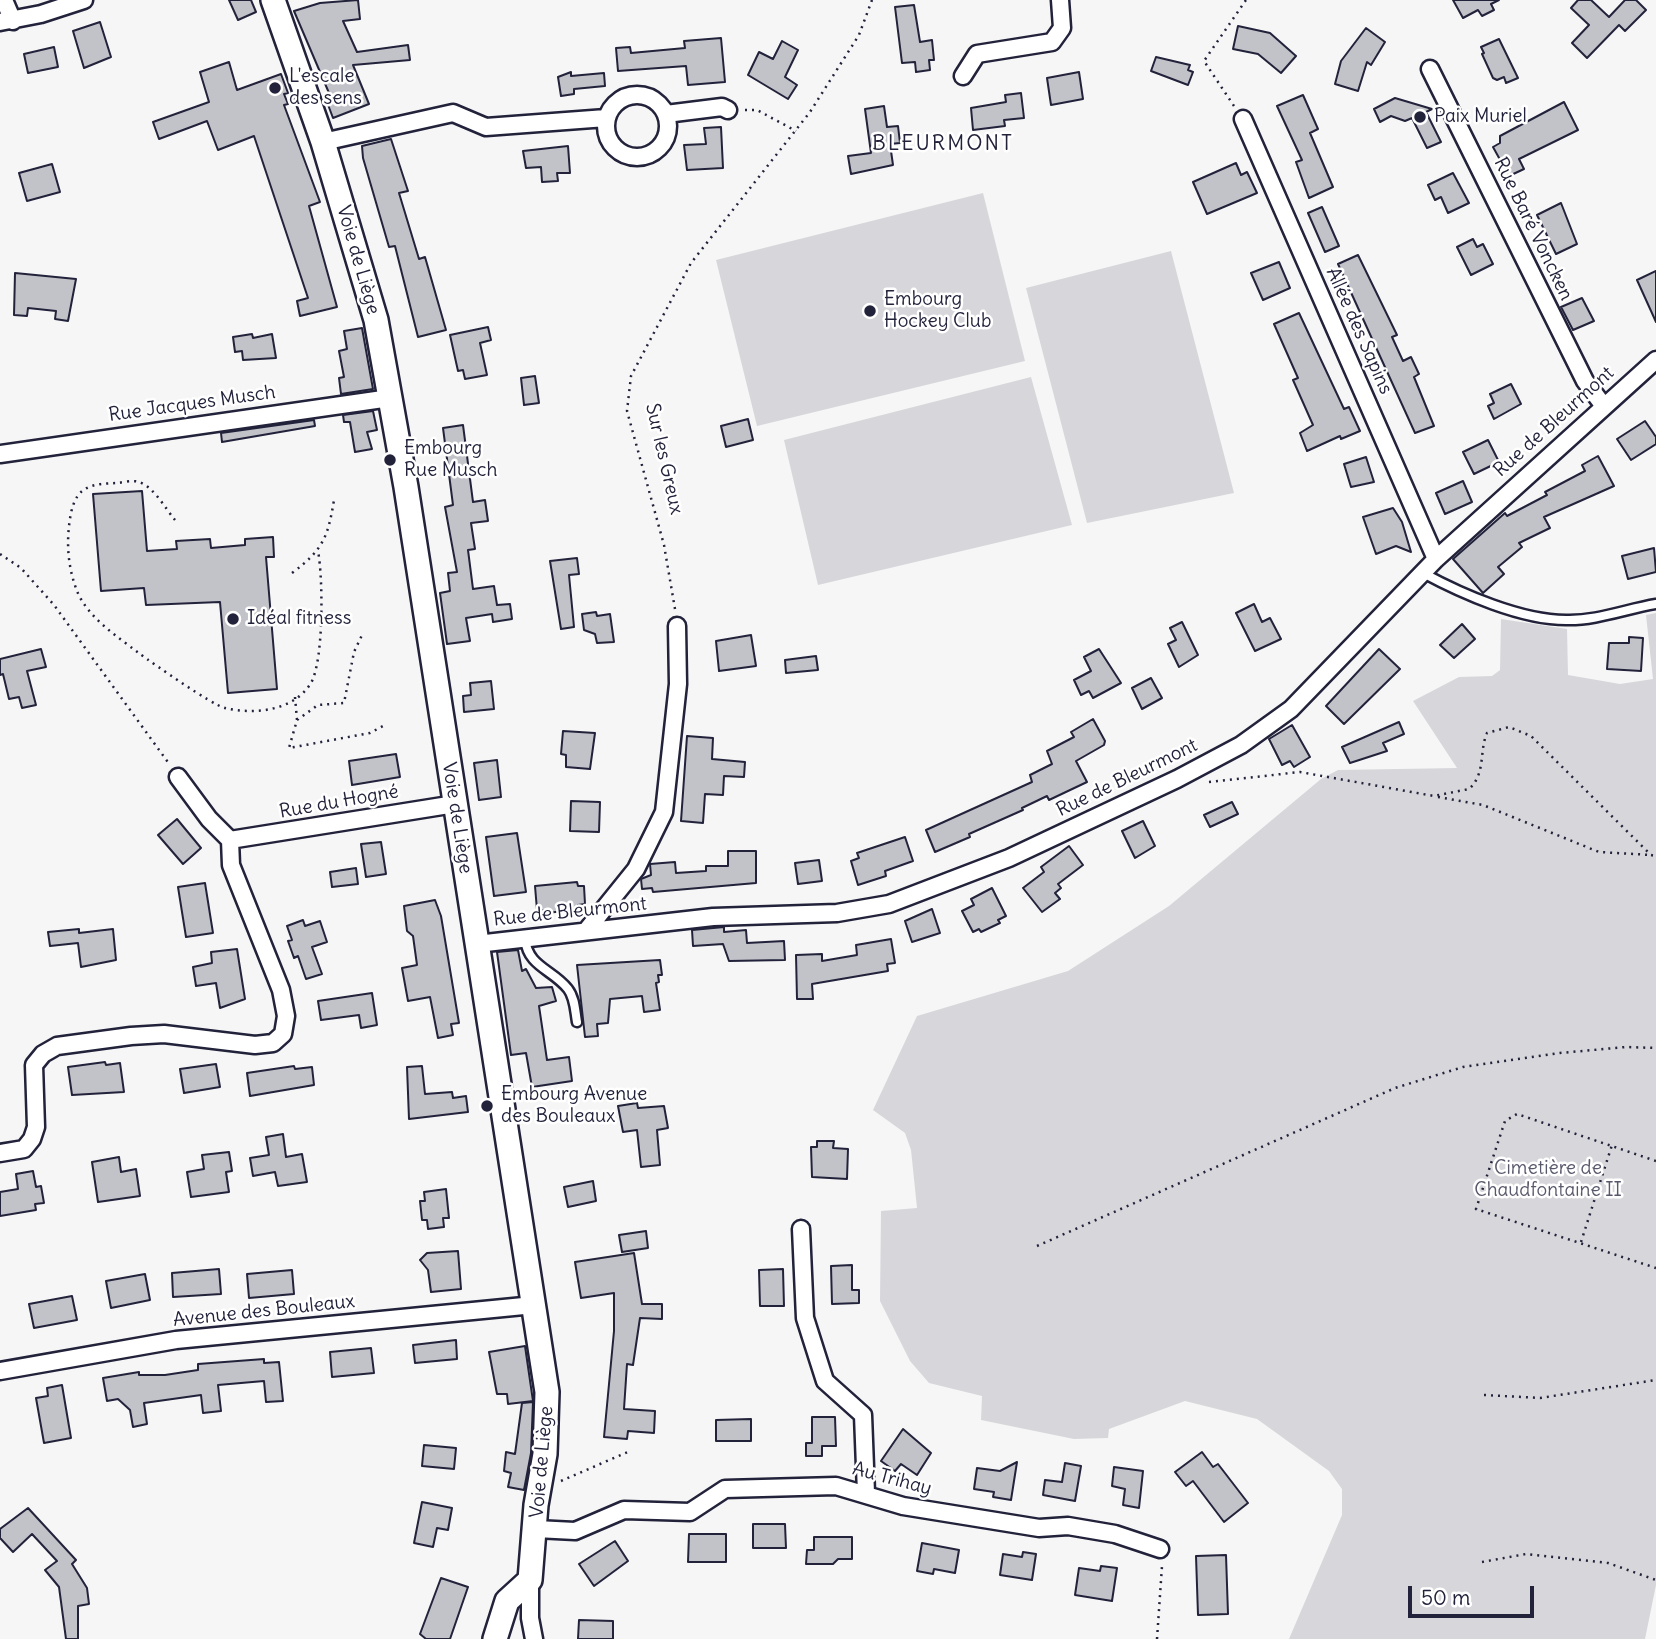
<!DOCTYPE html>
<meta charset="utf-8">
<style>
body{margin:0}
#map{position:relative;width:1656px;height:1639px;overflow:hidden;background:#f6f6f7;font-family:Delius,sans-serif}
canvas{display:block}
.scale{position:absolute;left:1408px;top:1586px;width:126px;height:32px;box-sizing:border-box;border:4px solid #22223b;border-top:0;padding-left:9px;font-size:21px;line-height:24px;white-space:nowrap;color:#22223b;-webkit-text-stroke:5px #fff;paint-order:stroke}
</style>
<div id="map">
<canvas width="1656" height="1639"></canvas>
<div class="scale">50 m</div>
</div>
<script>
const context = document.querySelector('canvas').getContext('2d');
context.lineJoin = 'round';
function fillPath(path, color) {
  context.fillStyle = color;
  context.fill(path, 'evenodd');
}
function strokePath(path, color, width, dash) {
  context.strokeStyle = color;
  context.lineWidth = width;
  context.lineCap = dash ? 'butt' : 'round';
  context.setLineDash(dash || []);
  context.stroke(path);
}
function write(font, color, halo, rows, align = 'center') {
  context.font = font + ' Delius,sans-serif';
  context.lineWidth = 5;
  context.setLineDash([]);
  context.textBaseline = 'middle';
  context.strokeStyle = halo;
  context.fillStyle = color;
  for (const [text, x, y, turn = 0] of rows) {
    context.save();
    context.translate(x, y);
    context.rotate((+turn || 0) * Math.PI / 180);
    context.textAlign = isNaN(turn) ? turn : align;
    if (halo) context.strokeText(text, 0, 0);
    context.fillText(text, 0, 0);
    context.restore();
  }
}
fillPath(new Path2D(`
 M983 193 1025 361 757 426 716 260Z
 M1171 251 1234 493 1087 523 1026 288Z
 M1031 377 1072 525 818 585 784 440Z
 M1656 613V1585L1645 1639H1289L1342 1515V1489L1329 1471 1257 1419 1185 1401 1109 1429 1108 1438 1074 1439 981 1420 982 1396 929 1383 910 1361 880 1301 881 1211 917 1208 911 1150 905 1133 873 1110 917 1016 1068 971 1169 906 1321 779 1338 770 1457 768 1413 701 1459 677 1492 676 1500 670 1501 619 1567 629 1568 675 1620 684 1653 679 1646 615Z`), '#d7d7db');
const building = new Path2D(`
 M229 0H251L256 12 238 20Z
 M358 0 360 19 343 21 357 52 408 45 410 60 353 65 369 104 333 118 327 102 332 100 294 11 320 3Z
 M1453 0H1499L1491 4 1494 10 1482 16 1478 10 1463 18Z
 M1578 0H1591L1609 17 1625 0H1636L1646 10 1625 31 1619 25 1587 58 1572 43 1589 25 1571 8Z
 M914 5 920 42 932 40 934 60H929L930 70 916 72 915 62 902 63 895 7Z
 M100 22 111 57 84 68 73 31Z
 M1238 26 1270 33 1296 56 1281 73 1258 54 1233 49Z
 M1366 28 1385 42 1371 65 1367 62 1358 91 1335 84 1341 61Z
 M721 38 725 82 688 85 686 66 618 71 616 48 630 47 631 53 685 48 684 41Z
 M1499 39 1518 78 1506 83 1504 77 1497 80 1493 78 1482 54 1484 53 1481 47Z
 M782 41 798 50 785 77 797 85 788 99 748 75 759 52 773 59Z
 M54 47 58 67 28 73 24 54Z
 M1156 57 1190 65 1188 70 1193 72 1188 85 1151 71Z
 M229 62 237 90 281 74 288 93 284 94 288 104 284 105 320 202 309 206 337 307 300 316 297 301 308 298 254 136 218 150 207 121 159 139 153 122 209 102 200 72Z
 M571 72V76L604 73 605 86 574 89V94L561 96 558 77Z
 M1079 72 1083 99 1051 105 1047 78Z
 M1021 93 1024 118 1004 120 1005 126 973 130 971 108 1006 102 1005 95Z
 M1303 95 1318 129 1310 133 1333 187 1309 198 1296 162 1302 160 1277 106Z
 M1395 98 1432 109 1426 112 1441 142 1427 148 1412 118 1405 121 1391 116 1380 122 1374 109Z
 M1564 102 1578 130 1519 159 1524 169 1509 176 1493 147 1500 143V136Z
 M884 106 887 127 898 126 900 143 890 144 893 165 851 174 848 156 871 153 865 109Z
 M721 127 723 168 687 170 684 145 706 144 704 128Z
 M391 139 408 191 399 193 419 259 425 257 446 330 418 337 395 246 389 247 363 158 362 146Z
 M568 146 570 173H557L558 181 542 182 541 167 526 168 523 151Z
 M1236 163 1241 175 1247 172 1257 193 1207 214 1193 182Z
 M52 164 60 192 27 201 19 173Z
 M1453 173 1469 203 1448 213 1441 197 1435 200 1428 185Z
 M1561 203 1577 244 1556 254 1537 215Z
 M1322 207 1339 246 1325 252 1308 213Z
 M1473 239 1477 247 1483 244 1493 264 1471 275 1457 247Z
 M1358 255 1397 335 1392 337 1403 361 1411 357 1419 374 1414 377 1434 426 1415 433 1338 264Z
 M1279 262 1290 288 1263 300 1251 273Z
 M1656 271V322L1637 280Z
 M15 273 76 279 68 321 55 319 56 311 28 308 27 316 14 315Z
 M1582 298 1594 321 1573 330 1561 307Z
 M1299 313 1344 409 1349 407 1360 431 1341 439 1340 436 1307 451 1300 433 1313 425 1293 380 1298 378 1274 324Z
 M488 327 491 340 480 343 487 375 465 379 463 370 458 371 450 335Z
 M362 328 373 389 341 394 339 378 344 377 339 351 347 349 344 331Z
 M252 334 253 338 272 334 276 358 243 360 242 351 235 352 233 337Z
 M535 376 539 403 524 405 521 378Z
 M1511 384 1521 404 1494 419 1488 406 1494 403 1490 394Z
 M373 411 377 430 367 432 372 449 355 452 350 422H344L343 415Z
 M748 419 753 440 726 447 721 426Z
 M314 420 315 426 222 442 221 433Z
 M1645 421 1656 437V444L1631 460 1617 439Z
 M463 425 473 502 485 500 488 521 471 523 475 549 468 550 473 589 494 586 497 605 510 604 512 619 493 622 492 614 466 618 470 641 447 644 440 593 450 591 448 573 457 572 445 507 453 505 443 428Z
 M1488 440 1499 462 1474 474 1463 452Z
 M1598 456 1614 486 1544 517 1550 528 1519 543 1522 547 1498 567 1504 574 1483 593 1453 559 1505 513 1507 516 1547 495 1545 492 1585 471 1582 465Z
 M1366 457 1374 482 1351 487 1344 464Z
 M1463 481 1472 502 1445 514 1436 493Z
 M142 491 147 551 177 549 176 541 210 539 211 548 245 545V539L273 537 274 557H266L277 689 228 693 220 602 146 605 144 588 101 591 93 494Z
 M1393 508 1402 522 1411 552 1396 546 1376 554 1363 517Z
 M1654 548 1656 572 1628 579 1622 556Z
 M577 558 579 574 569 575 574 627 561 629 550 561Z
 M1254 604 1262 622 1270 618 1281 639 1255 651 1236 613Z
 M596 612 597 616 610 614 614 642 597 643 595 634 584 630 582 614Z
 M1182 622 1198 655 1179 667 1168 644 1176 640 1170 628Z
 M1462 624 1475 639 1454 658 1440 645Z
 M751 635 756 666 719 671 716 641Z
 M1629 637 1643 638 1641 671 1607 669 1609 643H1629Z
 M41 649 46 667 27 671 36 705 22 708 19 697 9 699 3 674 0 675V659Z
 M1099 649 1121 683 1093 698 1089 691 1081 695 1074 680 1091 671 1084 657Z
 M1379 649 1400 669 1344 724 1326 706Z
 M816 656 818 670 786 673 785 660Z
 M1151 678 1162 698 1142 709 1132 688Z
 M491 681 494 709 464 712 463 696 471 695 470 683Z
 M1093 719 1105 741 1104 745 1076 761 1087 782 1049 800 1047 796 1022 808 1023 810 969 834 970 837 935 852 926 830 1032 782 1030 775 1052 764 1047 751 1074 737 1071 732Z
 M1399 722 1404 734 1383 743 1387 751 1350 763 1342 747Z
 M1292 725 1310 757 1294 767 1290 761 1282 765 1269 739Z
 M563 731 595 733 590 769 566 767V755L561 754Z
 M687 736 713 738 712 759 745 762 744 777 724 776 723 795 705 794 703 823 681 821Z
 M396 754 400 777 352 785 349 761Z
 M497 760 501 797 479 800 474 763Z
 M571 801 600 802 599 832 570 831Z
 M1232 802 1238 814 1210 827 1204 815Z
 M177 819 201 848 183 864 158 835Z
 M1143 821 1155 846 1135 858 1122 831Z
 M517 833 526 892 494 896 486 837Z
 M905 837 913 861 885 871 886 876 858 885 851 861 859 858 857 853Z
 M381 842 386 874 366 877 361 844Z
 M1069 846 1083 865 1058 884 1061 888 1055 893 1060 899 1042 912 1023 888 1044 872 1041 867Z
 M728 851H756V883L653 892 652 888 642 889 641 879 651 875 650 864 675 862 676 873 706 871V866H728Z
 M819 860 822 881 798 884 795 863Z
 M356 868 358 884 332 887 330 872Z
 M577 882 578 886H584L585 904 578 905 579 910 544 913V910H537L535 886Z
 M205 883 213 933 186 937 178 887Z
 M992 888 1006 916 998 920 1000 923 981 932 979 929 973 932 962 911 974 905 971 899Z
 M435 900 441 916 459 1023 451 1024 453 1035 438 1038 430 997 408 1001 402 968 417 965 413 936 407 931 404 906Z
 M932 909 940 933 912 942 905 921Z
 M303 920 305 926 320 921 327 942 312 947 322 974 306 979 298 956 294 958 288 941 292 940 287 926Z
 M724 927V932L746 930 747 943 784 941 785 960 729 961 723 944 693 946 692 930Z
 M79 929V933L113 929 116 960 81 967 78 943 50 946 48 932Z
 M891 939 895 963 887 964 888 971 812 984 813 999H797L796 955 822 954V961L857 955 856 945Z
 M237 949 245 999 220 1008 216 983 196 986 193 967 212 963 211 952Z
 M518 950 522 971 526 969 536 988 552 987 556 1001 539 1006 547 1060 569 1057 572 1081 532 1087 526 1053 511 1055 497 952Z
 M660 960 662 975H658L659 982 656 983 660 1010 644 1012 642 996 610 999 608 1023 597 1024 598 1036 585 1037 577 965Z
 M372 993 377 1025 361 1028 359 1015 321 1020 318 1001Z
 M105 1062 106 1065 120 1063 124 1092 72 1095 68 1067Z
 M216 1064 220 1087 184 1093 180 1069Z
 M294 1066 295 1069 312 1067 314 1085 250 1096 247 1073Z
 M422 1066 425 1094 452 1092 453 1098 466 1096 468 1112 409 1119 407 1067Z
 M637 1103 638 1108 664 1106 668 1128 657 1130 660 1165 641 1167 637 1130 623 1132 618 1106Z
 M283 1134 286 1157 302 1154 307 1182 278 1186 275 1172 253 1176 250 1158 269 1155 266 1137Z
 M817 1141H834L833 1148 848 1149 847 1179 812 1177 811 1147H817Z
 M229 1152 232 1171 226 1172 229 1192 191 1197 187 1172 204 1169 202 1155Z
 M119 1157 121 1172 136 1169 140 1196 98 1202 92 1162Z
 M33 1171 36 1187 41 1186 44 1203 35 1204 36 1210 0 1216V1192L18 1189 16 1174Z
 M593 1181 596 1201 568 1207 564 1187Z
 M446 1189 449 1218H443L444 1227 428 1229 427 1220H422L420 1201H425L424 1192Z
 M646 1231 648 1248 622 1252 619 1235Z
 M458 1251 461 1289 431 1292 428 1270 420 1260 427 1253Z
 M634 1253 642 1304H662V1319L640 1318 633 1365 627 1364 624 1409 655 1411 654 1433 628 1431 627 1439 604 1437 614 1331V1293L581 1298 575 1262Z
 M852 1265V1290H859V1303L832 1304 831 1266Z
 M219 1269 221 1294 173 1297 172 1273Z
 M783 1269 784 1306H760L759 1270Z
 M292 1270 294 1294 249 1298 247 1274Z
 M145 1274 150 1300 111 1308 106 1281Z
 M72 1296 77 1320 34 1328 29 1304Z
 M456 1340 457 1359 415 1363 413 1345Z
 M525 1346 533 1401 508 1404 507 1394H497L489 1352Z
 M371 1348 374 1373 332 1377 330 1352Z
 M264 1359V1363L279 1362 283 1401 266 1402 264 1381 218 1385 221 1411 203 1413 201 1395 144 1403 147 1424 133 1427 130 1410 118 1399 107 1401 103 1378 139 1372V1375H165L198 1370V1364Z
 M62 1385 71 1438 44 1443 36 1398 48 1396 47 1388Z
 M533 1402 531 1453 524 1490 508 1487 511 1473 504 1471 506 1452 515 1454 522 1403Z
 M812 1417H835L836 1446H822V1456H806V1443H812Z
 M751 1419V1441H716V1420Z
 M903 1429 931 1453 917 1475 901 1464 895 1471 881 1461Z
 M424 1445 456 1448 454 1469 422 1466Z
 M1202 1452 1213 1467 1218 1464 1248 1503 1224 1522 1193 1481 1186 1486 1175 1472Z
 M1017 1462 1011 1500 993 1497 994 1492 974 1489 977 1468 1000 1471Z
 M1065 1463 1081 1466 1075 1501 1043 1495 1045 1480 1062 1482Z
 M1114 1467 1143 1471 1139 1508 1123 1505 1125 1489 1112 1486Z
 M422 1502 452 1508 448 1530 437 1528 433 1547 414 1543Z
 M28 1508 76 1560 72 1564 87 1588 89 1604 78 1606V1639H66L59 1587 45 1570 57 1561 32 1534 13 1552 0 1538V1529Z
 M753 1524H785L786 1548H753Z
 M689 1534H726V1562H688Z
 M814 1537H852V1559H838L833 1564H806L807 1550H814Z
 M615 1541 628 1561 594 1586 579 1564Z
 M922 1543 959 1550 955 1573 934 1569 933 1574 917 1571Z
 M1023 1552 1036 1554 1032 1580 1000 1575 1003 1554 1022 1557Z
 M1226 1555 1228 1614 1198 1615 1196 1556Z
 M1101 1566 1117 1568 1112 1601 1075 1595 1079 1568 1100 1571Z
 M441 1578 468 1587 450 1639H426L420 1634Z
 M579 1620 613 1621V1639H578Z`);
fillPath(building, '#c2c2c9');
strokePath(building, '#22223b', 2);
const lane = new Path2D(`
 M1423 573C1462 594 1521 620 1566 620 1596 621 1626 609 1656 604
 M525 939C528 967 552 969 568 989 575 998 575 1011 577 1022`);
const street = new Path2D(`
 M4 0 13 21
 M0 22 41 14 84 0
 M1430 69 1585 381 1603 405
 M963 76 977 54 1052 42 1062 28 1060 0
 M606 126a31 31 0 1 1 62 0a31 31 0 1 1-62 0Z
 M666 114 722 107 728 110
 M1243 119 1436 559
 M323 142 453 113 486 127 606 118
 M0 454 390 398
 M178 777 209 819 230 840 455 804
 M586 931 636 869 664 812 678 684 677 626
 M477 944 713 917 837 913 889 904 1009 858 1177 779 1241 745 1291 709 1436 559 1656 360
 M0 1153 24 1149 32 1139 36 1127 34 1065 43 1054 57 1046 131 1036 164 1034 255 1045 273 1043 283 1034 286 1016 281 990 231 865 230 840
 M801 1229 805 1318 825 1381 863 1415 866 1493
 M0 1371 176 1340 534 1305
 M536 1529 575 1531 624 1510 690 1512 725 1489 836 1486 903 1506 1039 1528 1068 1526 1115 1534 1160 1549
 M530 1580V1618L534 1639`);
const secondary = new Path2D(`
 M273 0 323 142 376 320 406 487 547 1392 545 1454 536 1505 530 1580 507 1601 495 1639`);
strokePath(lane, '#22223b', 13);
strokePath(street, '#22223b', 21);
strokePath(secondary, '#22223b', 28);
strokePath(new Path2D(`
 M1234 106 1204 61 1246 0
 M745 110H757L796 131
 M175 520C165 508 154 487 139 482 133 480 124 482 118 483 92 484 77 485 71 513 66 539 67 565 77 591 88 618 118 637 140 654 154 664 212 705 225 708 254 715 294 711 311 683 324 660 323 577 318 551
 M0 554 21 568 54 605 170 765
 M292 573C323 550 328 537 334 500
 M675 609 664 545 627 411 631 376 691 263 810 112 859 35 872 0
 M295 697 297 720 289 748 370 733 383 726
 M297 720 318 705 344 703 354 652 363 633
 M1209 782 1300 772 1434 796 1469 789C1486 774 1479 751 1487 733L1509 727 1531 736 1651 855 1656 856
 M1438 797 1483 805 1599 852 1651 855
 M1656 1161 1517 1114 1505 1121 1476 1209 1656 1268
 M1581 1242 1612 1145
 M1037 1246 1395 1088 1463 1067 1560 1053 1626 1047 1656 1048
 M1484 1395 1540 1398 1656 1380
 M561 1481 630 1451
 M1482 1562 1526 1554 1608 1563 1656 1580
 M1157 1639 1162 1566`), '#22223b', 2.5, [2, 5]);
strokePath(lane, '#fff', 8);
strokePath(street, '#fff', 16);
strokePath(secondary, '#fff', 23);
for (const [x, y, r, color] of [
 [275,88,7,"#22223b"],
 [1420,117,7,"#22223b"],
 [870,311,7,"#22223b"],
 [390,460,7,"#22223b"],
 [233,619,7,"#22223b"],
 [487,1106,7,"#22223b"]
]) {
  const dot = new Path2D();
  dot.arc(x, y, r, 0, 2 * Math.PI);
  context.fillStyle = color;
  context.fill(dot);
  strokePath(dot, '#fff', 2.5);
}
write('19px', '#22223b', '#fff', [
 ["L'escale",289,77],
 ["des sens",289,99],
 ["Paix Muriel",1434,117],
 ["Embourg",884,300],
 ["Hockey Club",884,322],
 ["Embourg",404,449],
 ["Rue Musch",404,471],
 ["Idéal fitness",247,619],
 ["Embourg Avenue",501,1095],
 ["des Bouleaux",501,1117]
], 'left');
write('19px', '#22223b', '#fff', [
 ["Rue Baré Voncken",1533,229,64],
 ["Voie de Liège",358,260,74],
 ["Allée des Sapins",1359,331,66],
 ["Rue Jacques Musch",192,404,-8],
 ["Rue de Bleurmont",1554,422,-42],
 ["Sur les Greux",664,459,77],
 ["Rue de Bleurmont",1127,778,-26],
 ["Rue du Hogné",339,802,-10],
 ["Voie de Liège",457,818,81],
 ["Rue de Bleurmont",570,912,-6],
 ["Avenue des Bouleaux",264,1311,-6],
 ["Voie de Liège",542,1462,-85],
 ["Au Trihay",892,1479,15]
]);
write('19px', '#58586b', '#fff', [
 ["Cimetière de",1548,1169],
 ["Chaudfontaine II",1548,1191]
]);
context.letterSpacing = '2px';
write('21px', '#22223b', '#fff', [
 ["BLEURMONT",943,144]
]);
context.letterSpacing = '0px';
</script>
